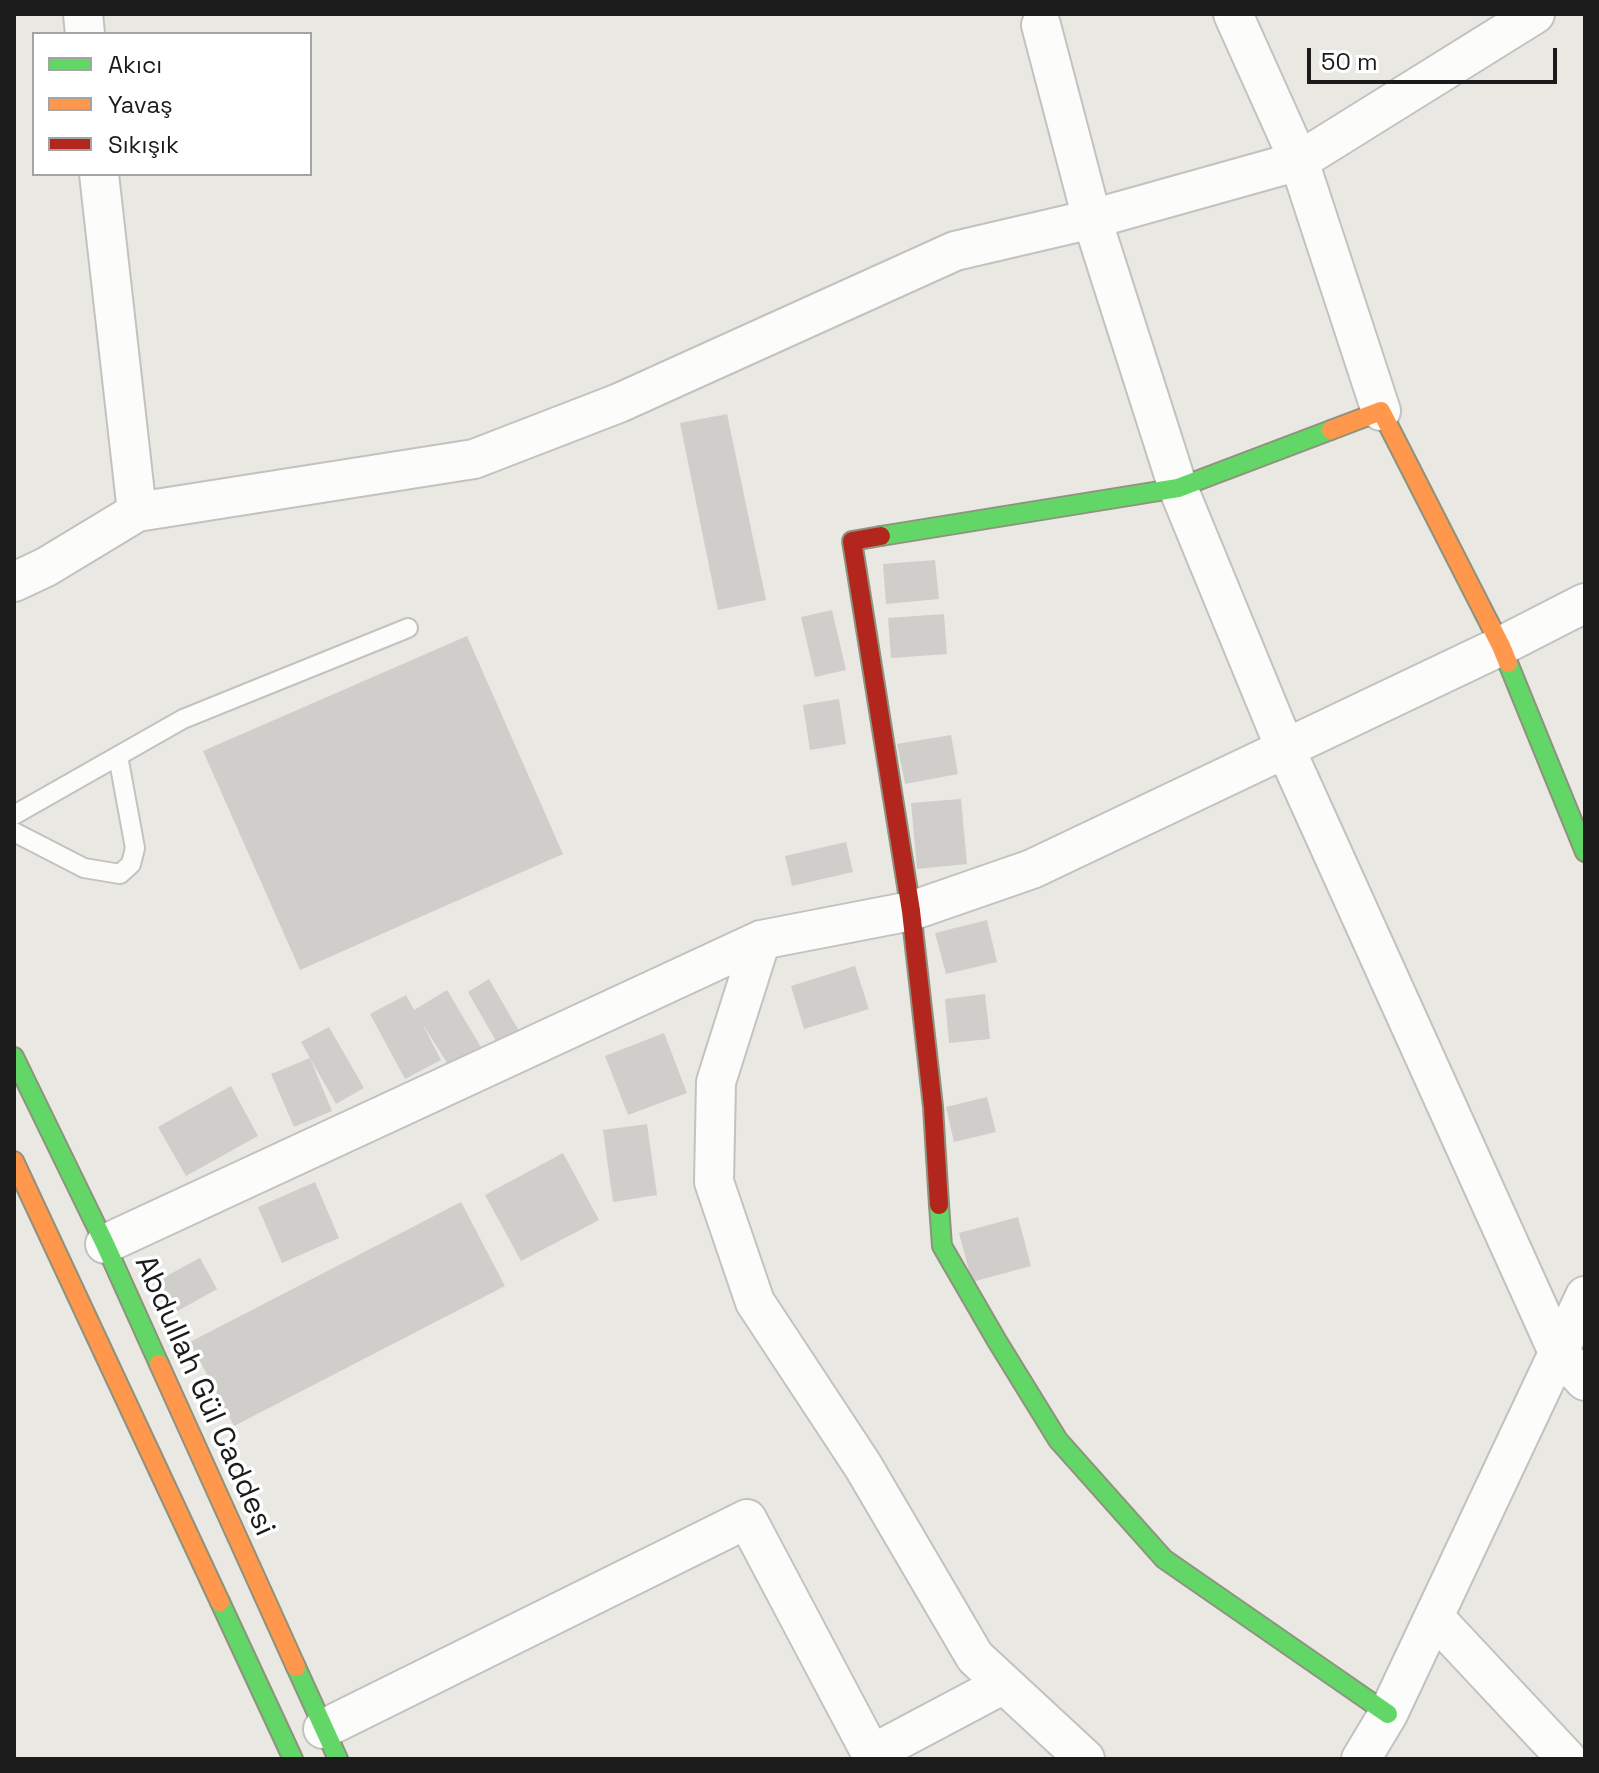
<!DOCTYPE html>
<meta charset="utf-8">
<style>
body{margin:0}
#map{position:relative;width:1599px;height:1773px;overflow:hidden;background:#e9e8e3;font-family:"Space Grotesk",sans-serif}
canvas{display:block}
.frame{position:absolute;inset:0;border:16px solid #1b1b1b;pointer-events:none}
.legend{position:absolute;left:32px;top:32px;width:280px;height:144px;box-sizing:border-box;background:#fff;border:2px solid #a4a4a4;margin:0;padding:10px 14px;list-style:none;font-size:24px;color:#1b1b1b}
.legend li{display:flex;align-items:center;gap:16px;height:40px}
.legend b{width:40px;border:2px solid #a4a4a4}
.scale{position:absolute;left:1307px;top:48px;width:250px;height:36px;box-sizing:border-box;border:4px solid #1b1b1b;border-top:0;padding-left:10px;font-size:24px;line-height:28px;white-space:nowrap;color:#1b1b1b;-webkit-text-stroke:6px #fff;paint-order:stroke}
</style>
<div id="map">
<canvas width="1599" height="1773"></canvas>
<div class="frame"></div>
<ul class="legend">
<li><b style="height:10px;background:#63d668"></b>Akıcı</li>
<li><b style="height:10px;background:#ff974d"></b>Yavaş</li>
<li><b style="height:10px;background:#b3261e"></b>Sıkışık</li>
</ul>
<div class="scale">50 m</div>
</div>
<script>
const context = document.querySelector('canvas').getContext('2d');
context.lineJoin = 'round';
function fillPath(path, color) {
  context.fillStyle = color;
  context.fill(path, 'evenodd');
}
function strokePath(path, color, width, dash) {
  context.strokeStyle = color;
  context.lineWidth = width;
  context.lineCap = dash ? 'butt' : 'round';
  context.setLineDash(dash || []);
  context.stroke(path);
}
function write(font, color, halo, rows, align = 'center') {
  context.font = font + ' "Space Grotesk",sans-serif';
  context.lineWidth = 7;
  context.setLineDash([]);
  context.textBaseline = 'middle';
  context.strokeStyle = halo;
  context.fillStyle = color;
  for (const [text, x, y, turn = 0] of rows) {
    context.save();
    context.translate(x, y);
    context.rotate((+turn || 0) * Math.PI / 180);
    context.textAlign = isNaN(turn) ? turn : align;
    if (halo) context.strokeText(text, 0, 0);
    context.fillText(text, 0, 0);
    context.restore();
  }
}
fillPath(new Path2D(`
 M727 414 766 600 718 610 680 423Z
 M935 560 939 599 886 604 883 564Z
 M832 610 846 670 815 677 801 617Z
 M944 614 947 654 891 658 888 618Z
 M467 636 563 854 300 970 203 751Z
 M839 699 846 744 810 750 803 705Z
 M951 735 958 774 905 784 897 744Z
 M961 799 967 864 917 869 911 803Z
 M846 842 853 872 792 886 785 856Z
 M987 920 997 962 946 974 935 933Z
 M855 966 869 1009 804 1029 791 986Z
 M489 979 519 1031 497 1043 468 992Z
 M447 990 481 1047 449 1066 422 1023 441 1060 405 1079 370 1014 406 995 414 1010Z
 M985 994 990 1039 949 1043 945 999Z
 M329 1027 364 1088 336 1104 301 1042Z
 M664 1033 687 1093 628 1115 605 1056Z
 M310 1058 332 1111 294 1127 271 1074Z
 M231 1086 258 1136 186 1176 158 1127Z
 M987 1097 996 1132 954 1142 946 1107Z
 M647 1124 657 1195 613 1202 603 1130Z
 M563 1153 599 1220 521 1261 485 1195Z
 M315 1182 339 1238 282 1263 258 1207Z
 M461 1202 505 1286 234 1426 190 1342Z
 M1018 1217 1031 1266 972 1282 959 1233Z
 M200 1258 217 1289 176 1312 159 1280Z`), '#d0ceca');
const lane = new Path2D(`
 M14 815 183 719 408 628
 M14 832 84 868 120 874 131 864 135 848 118 756`);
const street = new Path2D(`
 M83 14 85 34
 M1233 14 1299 161 1381 411
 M1041 25 1092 219 1178 488 1285 748 1558 1352 1585 1381
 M99 174 137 512
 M14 582 46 567 137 512 474 459 619 403 955 251 1092 219 1299 161 1535 14
 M761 940 716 1082 714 1182 755 1302 863 1466 975 1657 1085 1759
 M105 1244 761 940 911 911 1032 869 1501 646 1585 603
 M1434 1617 1567 1759
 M323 1729 747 1519 874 1759
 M872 1754 1004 1684
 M1361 1759 1388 1714 1585 1296`);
const fast = new Path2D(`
 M881 536 1178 488 1331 430
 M1508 663 1585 852
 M14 1057 105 1244 159 1364
 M939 1205 942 1246 997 1341 1058 1440 1164 1559 1388 1714
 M220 1602 293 1759
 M296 1667 338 1759`);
const slow = new Path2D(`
 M1331 430 1381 411 1501 646 1508 663
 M14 1161 220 1602
 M159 1364 296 1667`);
const jam = new Path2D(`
 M881 536 852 541 911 911 933 1107 939 1205`);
strokePath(lane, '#c2c2bf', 22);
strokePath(street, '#c2c2bf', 42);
strokePath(fast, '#8f927c', 22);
strokePath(slow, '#8f927c', 22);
strokePath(jam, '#8f927c', 22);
strokePath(lane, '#fcfcfb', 18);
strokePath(street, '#fcfcfb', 38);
strokePath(fast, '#63d668', 18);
strokePath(slow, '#ff974d', 18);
strokePath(jam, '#b3261e', 18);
write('30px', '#1b1b1b', '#fff', [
 ["Abdullah Gül Caddesi",204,1396,66]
]);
</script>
